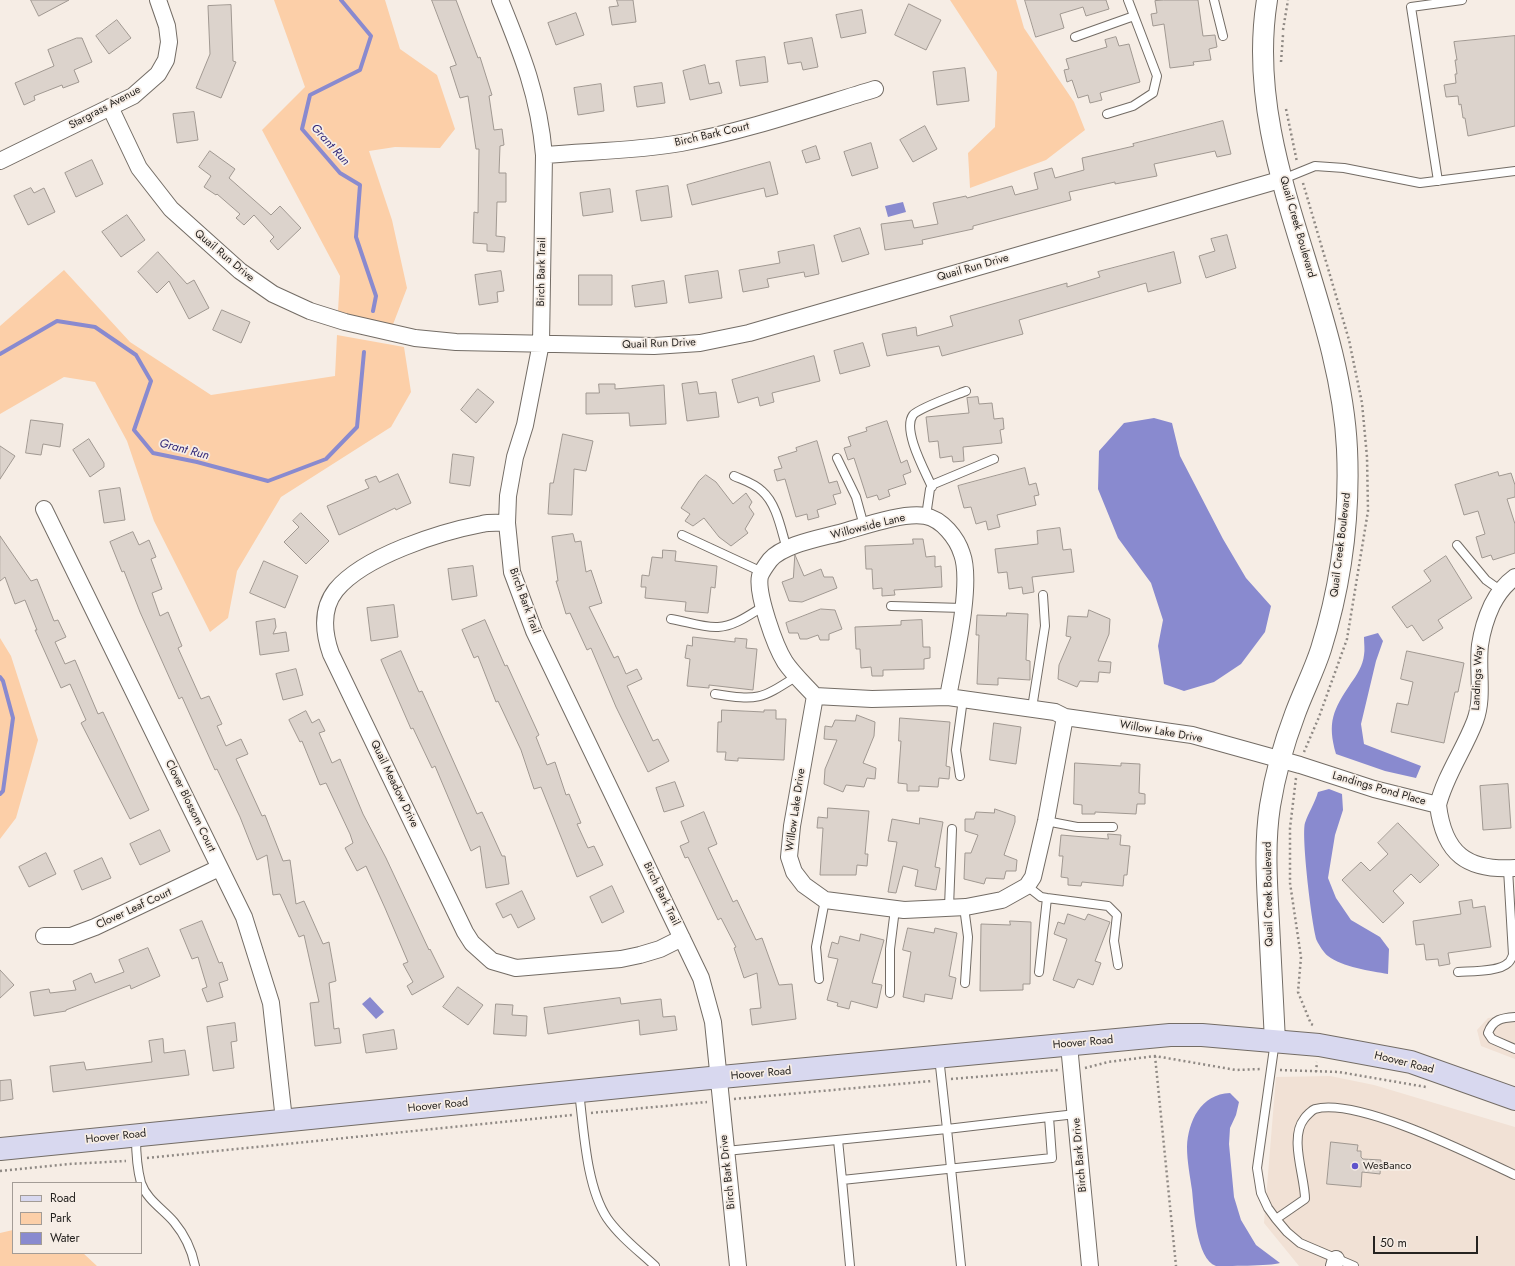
<!DOCTYPE html>
<style>
body{margin:0}
#map{position:relative;width:1515px;height:1266px;overflow:hidden;background:#f6ede5;font-family:Jost,sans-serif}
canvas{display:block}
.legend{position:absolute;left:12px;top:1182px;width:130px;height:72px;box-sizing:border-box;background:#f6ede5;border:1px solid #a39c96;margin:0;padding:5px 7px;list-style:none;font-size:12px;color:#262320}
.legend li{display:flex;align-items:center;gap:8px;height:20px}
.legend b{width:20px;border:1px solid #a39c96}
.scale{position:absolute;left:1373px;top:1236px;width:105px;height:18px;box-sizing:border-box;border:2px solid #262320;border-top:0;padding-left:5px;font-size:12px;line-height:14px;white-space:nowrap;color:#262320;-webkit-text-stroke:3px #f6ede5;paint-order:stroke}
</style>
<div id="map">
<canvas width="1515" height="1266"></canvas>
<ul class="legend">
<li><b style="height:5px;background:#d8d8ef"></b>Road</li>
<li><b style="height:11px;background:#fccfa8"></b>Park</li>
<li><b style="height:11px;background:#898acf"></b>Water</li>
</ul>
<div class="scale">50 m</div>
</div>
<script>
const context = document.querySelector('canvas').getContext('2d');
context.lineJoin = 'round';
function fillPath(path, color) {
  context.fillStyle = color;
  context.fill(path, 'evenodd');
}
function strokePath(path, color, width, dash) {
  context.strokeStyle = color;
  context.lineWidth = width;
  context.lineCap = dash ? 'butt' : 'round';
  context.setLineDash(dash || []);
  context.stroke(path);
}
function write(font, color, halo, rows, align = 'center') {
  context.font = font + ' Jost,sans-serif';
  context.lineWidth = 3.5;
  context.setLineDash([]);
  context.textBaseline = 'middle';
  context.strokeStyle = halo;
  context.fillStyle = color;
  for (const [text, x, y, turn = 0] of rows) {
    context.save();
    context.translate(x, y);
    context.rotate((+turn || 0) * Math.PI / 180);
    context.textAlign = isNaN(turn) ? turn : align;
    if (halo) context.strokeText(text, 0, 0);
    context.fillText(text, 0, 0);
    context.restore();
  }
}
fillPath(new Path2D(`
 M1515 1015V1059L1481 1046 1477 1030 1488 1018Z
 M1330 1076 1374 1085 1515 1127V1266H1299L1264 1223 1276 1077Z`), '#f1e1d5');
fillPath(new Path2D(`
 M274 0H385L400 49 437 75 455 129 440 148 395 147 369 151 392 220 407 288 392 327 338 311 340 276 262 130 305 87Z
 M950 0H1016L1024 28 1074 102 1085 130 1046 160 970 188 968 153 995 127 997 72Z
 M64 270 130 342 211 395 335 376 337 335 404 347 411 392 391 427 281 497 237 571 228 618 210 632 154 521 127 441 95 382 64 377 0 414V326Z
 M0 638 11 656 38 740 16 818 0 839Z
 M13 1230V1253H83L97 1266H0V1233Z`), '#fccfa8');
fillPath(new Path2D(`
 M903 202 906 212 888 217 885 206Z
 M1154 418 1172 423 1180 456 1223 539 1246 578 1271 606 1265 632 1241 664 1214 682 1184 691 1164 684 1158 646 1163 620 1151 583 1118 538 1098 489 1099 451 1124 423Z
 M1378 633 1383 641 1376 661 1361 724 1364 744 1421 766 1416 778 1385 771 1336 754C1327 722 1333 710 1351 683 1357 675 1363 665 1364 655 1365 650 1364 643 1364 637Z
 M1329 789 1342 794 1343 810 1335 835 1328 878 1336 898 1351 920 1380 937 1389 949 1388 974C1371 971 1342 967 1328 956 1324 953 1319 945 1317 941 1312 928 1301 835 1305 823 1308 813 1315 803 1318 792Z
 M370 997 384 1012 376 1019 362 1004Z
 M1230 1093 1239 1102 1236 1115 1230 1128 1229 1144 1234 1197 1241 1220 1256 1245 1280 1263C1271 1266 1224 1266 1216 1266 1196 1259 1194 1208 1192 1190 1190 1176 1187 1161 1187 1147 1188 1121 1201 1094 1230 1093Z`), '#898acf');
strokePath(new Path2D(`
 M341 0 371 36 360 70 310 95 302 129 340 173 360 185 356 237 376 296 373 311
 M0 354 57 321 95 327 136 355 151 381 134 430 153 453 197 462 268 481 326 459 357 427 364 352
 M0 677 3 681 13 718 3 791 0 794`), '#898acf', 4);
const building = new Path2D(`
 M31 0H69L39 16Z
 M432 0H456L478 58 480 57 492 95 489 96 494 130 502 129 504 145 500 146 499 173H506V202H497L496 236 505 237 504 252 487 251V244L473 243 474 212 478 213 479 149H476L468 96 460 98 450 67 456 65Z
 M617 0H633L636 22 612 25 609 7 618 6Z
 M1025 0H1106L1109 9 1086 16 1083 7 1060 14 1064 28 1036 37Z
 M1164 0H1198L1203 36 1215 35 1217 47 1209 49 1211 60 1193 62 1194 65 1170 68 1164 24 1153 26 1151 14 1157 13 1155 1Z
 M909 4 941 20 926 50 895 35Z
 M231 5 233 61 236 62 221 98 196 88 210 54 208 6Z
 M862 10 866 33 841 38 836 15Z
 M576 13 584 35 556 45 548 23Z
 M117 20 131 38 109 54 96 36Z
 M1515 36V126L1468 136 1465 118H1463L1461 104 1459 105 1458 96 1446 97 1444 85 1456 83 1455 74H1457L1455 60H1457L1454 42Z
 M1116 37 1119 46 1129 44 1140 82 1100 93 1102 100 1090 103 1088 95 1078 98 1072 80 1067 82 1064 70 1069 69 1066 59 1107 47 1105 40Z
 M77 38H82L92 62 74 70 79 82 63 88 62 85 34 96 35 100 24 105 15 83 54 66 48 50Z
 M812 38 818 67 803 70 801 62 788 64 784 43Z
 M765 57 768 82 740 86 736 61Z
 M705 65 709 84 719 82 722 93 690 100 683 71Z
 M965 68 969 101 937 105 933 72Z
 M662 83 665 103 637 107 634 87Z
 M601 84 604 111 578 115 574 88Z
 M194 112 198 140 177 143 173 114Z
 M1223 121 1231 154 1217 157 1215 151 1154 164 1157 176 1115 184V182L1069 192 1071 200 973 226V229L922 240 923 244 885 250 881 224 912 220 914 228 938 224 933 203 966 196 967 198 1012 186 1015 195 1038 189 1034 173 1052 168 1055 178 1084 170 1082 158 1134 146 1133 144Z
 M925 126 937 149 913 162 900 140Z
 M871 143 878 168 852 176 844 152Z
 M816 146 820 159 806 163 802 151Z
 M210 151 235 169 229 178 271 215 280 206 301 228 278 250 270 241 274 237 254 215 244 225 236 218 240 214 217 194 216 195 204 187 211 176 199 167Z
 M92 160 103 184 76 197 65 173Z
 M770 162 778 194 766 197 764 188 692 205 687 185Z
 M668 186 672 217 641 221 636 191Z
 M31 188 34 193 44 188 55 212 28 225 14 196Z
 M610 189 613 212 583 216 580 193Z
 M127 215 145 240 121 257 102 232Z
 M860 228 869 254 842 262 834 236Z
 M1227 235 1236 268 1206 278 1199 256 1215 251 1211 239Z
 M814 245 819 274 805 277 804 272 767 279 769 287 743 292 739 270 780 263 778 252Z
 M158 252 187 284 194 280 209 308 189 319 169 281 157 293 138 272Z
 M1174 252 1181 283 1148 292 1146 283 1019 320 1023 334 942 356 939 346 887 356 882 334 916 327 917 336 953 326 950 316 1067 283V287L1100 277 1098 272Z
 M501 271 504 291 497 292 498 302 479 305 475 275Z
 M718 271 722 298 689 303 685 276Z
 M579 275H612V305H579Z
 M664 281 667 303 635 307 632 286Z
 M222 310 250 322 241 343 213 330Z
 M863 343 870 366 840 374 834 351Z
 M814 356 820 381 772 393 774 402 760 406 758 397 738 403 732 380Z
 M697 382 699 394 716 392 719 417 687 421 682 384Z
 M599 384H615V389L664 385 666 424 630 426 629 413 586 414V393H599Z
 M478 389 494 402 476 423 461 410Z
 M978 397 979 404 992 403 994 419 1003 418 1004 429 1000 430 1002 443 963 447 964 461 953 462 952 456 940 458 938 441 929 442 926 417 969 413 967 398Z
 M31 420 63 424 60 447 43 444 41 455 26 453Z
 M887 421 901 463 907 460 911 472 903 475 906 484 888 490 890 496 879 500 877 495 867 498 854 458 848 460 844 448 851 446 848 437 867 431 866 428Z
 M563 434 593 441 586 471 574 469 572 515 548 514 550 483H553Z
 M89 439 104 463V467L90 477 73 450Z
 M817 441 829 483 837 481 841 493 833 495 836 504 817 510 819 517 808 520 807 514 796 517 785 479 777 481 774 470 782 468 778 457 797 451 796 448Z
 M0 446 15 456 0 479Z
 M453 454 474 457 470 486 450 483Z
 M1025 468 1029 485 1036 483 1039 495 1034 496 1036 505 997 515 1000 527 988 530 986 521 976 524 971 507 964 508 958 486Z
 M1498 472 1499 476 1511 473 1515 485V497L1507 499 1515 524V553L1493 560 1491 555 1482 558 1476 537 1485 534 1478 511 1464 515 1455 485Z
 M398 474 411 503 396 510 395 508 339 535 327 506 369 488 365 480 376 476 379 482Z
 M706 475 716 482 733 504 746 493 752 502 749 507 754 514 745 529 748 533 731 546 719 537 704 518 693 526 685 521 690 514 681 508 699 481Z
 M120 488 125 520 104 523 99 491Z
 M301 513 329 541 306 564 284 542 299 527 293 521Z
 M1060 528 1063 550 1071 549 1074 572 1032 577 1034 592 1023 594 1022 587 1009 589 1007 572 998 573 995 549 1038 544 1037 531Z
 M133 532 139 545 149 540 156 557 151 559 162 589 152 593 160 616 168 612 182 646 178 648 201 699 209 696 222 724 217 726 226 746 241 739 248 754 236 759 262 816 265 815 283 861 290 860 296 904 304 901 323 944 329 942 336 981 329 983 334 1029 339 1028 341 1043 315 1046 310 1003 319 1002 304 935 299 937 280 894 273 895 267 855 257 860 240 817 217 769 215 770 182 697 179 699 140 612 124 571 122 572 110 542Z
 M573 534 575 542 581 541 586 572 591 570 602 603 589 607 614 658 618 656 626 674 637 669 642 679 627 686 653 741 658 739 669 761 648 772 616 707 591 648 587 650 570 613 566 614 556 581H558L552 537Z
 M0 536 31 581 37 579 54 621 58 620 66 637 55 642 65 664 75 660 98 714 103 712 149 810 130 819 81 723 86 720 70 684 61 688 35 630H37L25 600 15 604 5 577 0 581Z
 M913 539H923L926 557 935 556V567L941 566 942 587 894 590 895 595 882 596V588L873 589 872 569H866L865 546 913 544Z
 M663 550 676 551 675 561 717 566 715 588 711 587 708 613 685 611 686 602 645 598 646 587H641L642 575 649 576 652 557 662 558Z
 M795 555 804 576 821 569 824 577H833L837 588 802 602 789 601 782 582 793 578Z
 M1446 556 1472 598 1438 620 1443 628 1423 641 1412 625 1407 628 1392 607 1431 581 1424 571Z
 M264 561 298 576 285 608 250 593Z
 M473 566 477 596 452 600 448 569Z
 M394 605 398 637 371 641 367 608Z
 M821 609 835 610 842 629 829 634V640H820L818 635 807 639H800L798 633H789L786 623Z
 M1089 610 1110 619 1109 634 1098 661 1111 662 1110 673 1099 672 1098 682 1080 681 1077 687 1058 679 1059 665 1071 637 1066 636 1068 616 1087 617Z
 M1007 613 1028 614 1026 660 1030 661V680L998 678V685L977 684 979 635H976L977 615 1006 616Z
 M275 619 276 627 273 634 286 632 289 651 260 655 256 622Z
 M485 620 505 666 507 665 539 735 536 737 547 765 555 762 566 795 569 794 581 823 577 824 588 848 594 846 603 865 577 877 541 787 534 789 521 750 498 701 496 702 478 656 474 658 462 630Z
 M922 620 923 647H930V658L924 659V669L883 670V676H872L871 667 861 668 860 649H856L855 627 901 625V621Z
 M693 637 735 642V638L747 639 746 648 757 649 753 690 709 685V688L687 686 690 659 685 658 687 645 692 646Z
 M401 651 419 692 422 691 477 814 482 812 502 856H505L509 884 486 888 480 846 471 851 435 766 432 768 413 728 411 729 381 660Z
 M1407 651 1464 663 1458 692H1455L1444 743 1391 732 1397 703 1408 705 1413 682 1401 679Z
 M296 669 303 695 283 700 276 674Z
 M722 710 764 712V710H776V719H786L784 760 738 758V761L725 760 726 752H717L718 722H721Z
 M306 711 312 723 319 719 325 731 319 733 332 763 340 759 363 814 386 858 429 950 430 949 444 977 412 995 407 986 413 982 403 964 408 962 385 908 366 866 357 871 345 848 353 843 350 834 326 783 320 785 302 741 300 742 289 720Z
 M857 715 875 722 874 736 863 763 876 768 875 779 867 778 864 787 846 785 843 792 824 784 825 769 837 740 824 739 825 726 832 727 835 720 855 721Z
 M900 718 950 722 946 766 950 767 949 779 939 778 938 787 919 786V791H907V784L898 783 901 741H899Z
 M994 723 1021 727 1016 764 990 760Z
 M1075 763 1121 766V763L1140 764 1139 793 1145 794V804H1137L1136 814 1095 812V814H1082V805L1074 804Z
 M675 782 684 806 664 812 656 788Z
 M1508 784 1511 828 1483 830 1480 786Z
 M828 808 869 811 865 854H868L867 866 857 865 856 875H820L823 828H817L818 817 827 818Z
 M995 809 1015 816V822L1004 855 1017 860 1016 871H1006L1004 879 986 878 984 884 964 879 965 853H971L978 835 965 831V819H974L976 812 994 813Z
 M704 812 717 844 708 848 733 902 737 900 756 940 762 938 779 985 792 984 796 1019 752 1025 750 1009 761 1008 757 973 744 978 734 948 736 947 721 918 718 920 688 857 685 858 680 846 689 842 681 822Z
 M920 818 943 822 935 867 940 868 936 890 915 886 918 870 903 866 896 893 888 892 897 842 888 841 892 819 919 824Z
 M1398 823 1439 865 1420 883 1411 874 1393 891 1404 903 1383 923 1342 880 1361 862 1370 871 1388 854 1378 843Z
 M160 830 170 851 140 865 130 844Z
 M1108 834 1121 835 1120 845 1130 846 1127 875H1124L1123 886 1082 882 1081 886 1068 885V878L1061 877 1063 856H1059L1061 835 1108 839Z
 M46 853 56 874 29 887 19 867Z
 M102 858 111 878 82 890 74 871Z
 M612 886 624 912 602 923 590 897Z
 M522 891 535 919 518 928 511 914 503 918 496 904Z
 M1472 900 1473 908 1485 906 1491 947 1448 953 1450 964 1439 966 1438 959 1426 960 1424 944 1416 945 1413 921 1461 914 1459 902Z
 M1068 914 1085 920 1088 914 1110 922 1095 961 1101 963 1093 985 1078 979 1074 988 1053 980 1067 939 1054 934 1058 922 1064 924Z
 M202 921 219 963 222 962 228 980 219 983 223 997 207 1002 202 989 207 987 198 957 192 959 180 930Z
 M1010 921 1031 922 1030 984H1023V990L980 991 981 924 1010 925Z
 M908 928 934 933 935 928 957 933 949 976 956 978 952 999 925 994 924 1002 903 997 911 952 903 950Z
 M861 934 884 940 872 983 882 985 877 1008 851 1001 849 1009 837 1006 838 1003 827 1000 838 959 828 957 832 942 838 944 840 936 859 941Z
 M148 948 160 976 131 989 130 985 66 1010V1011L34 1016 30 992 49 989 50 993 76 990 73 981 91 973 95 983 124 972 119 960Z
 M0 970 14 985 0 998Z
 M458 987 483 1005 468 1025 443 1007Z
 M620 998 621 1004 661 999 663 1017 675 1016 677 1030 640 1035 639 1020 548 1034 544 1008Z
 M496 1004 513 1005 512 1015 527 1016 526 1036 494 1034Z
 M235 1023 237 1041 231 1042 234 1068 213 1071 207 1027Z
 M394 1030 397 1049 366 1053 363 1035Z
 M163 1039 164 1053 185 1050 189 1075 53 1092 50 1066 84 1062 86 1070 152 1062 149 1041Z
 M11 1080 13 1099 0 1101V1081Z
 M1331 1142 1358 1145 1357 1151H1361V1157L1363 1159 1381 1160 1380 1174 1362 1172 1361 1187 1327 1184Z`);
fillPath(building, '#dcd3cc');
strokePath(building, '#a09891', 1);
const service = new Path2D(`
 M1214 0 1223 36
 M1075 37 1134 16
 M1107 114 1133 106 1153 93 1157 76 1128 0
 M1283 179 1315 166 1344 168 1420 183 1515 171
 M1438 181 1411 7 1462 0
 M837 458 856 497 864 526
 M734 476C743 480 754 483 762 491 777 504 781 530 787 549
 M932 487C925 471 902 430 913 415 919 408 956 395 966 391
 M926 516 930 489 934 484 994 459
 M682 535 762 572
 M1457 545 1486 580 1500 590
 M891 606 963 608
 M671 619C685 621 703 628 718 627 735 626 749 615 764 606
 M715 694C759 701 761 699 797 676
 M1032 708 1045 626 1043 595
 M960 776 956 750 963 699
 M1046 821 1077 827H1113
 M1027 886 1041 897 1047 898 1108 906 1117 915 1114 941 1118 965
 M949 907 952 829
 M964 907 968 937 965 983
 M1039 972 1047 898
 M1458 972C1471 971 1499 972 1508 963 1510 962 1512 957 1513 955L1508 869
 M819 979 816 947 825 900
 M890 993V949L895 909
 M1515 1017C1502 1018 1493 1019 1488 1033L1492 1039 1515 1049
 M1275 1041 1257 1168 1261 1193 1268 1208 1276 1219 1287 1232 1300 1243 1354 1266
 M939 1057 947 1129 1049 1117
 M579 1092C584 1130 586 1186 607 1218 620 1237 639 1251 655 1266
 M136 1137C136 1152 137 1168 141 1183 147 1200 163 1209 174 1222 184 1234 192 1251 195 1266
 M838 1140 842 1180
 M726 1151 947 1129 961 1266
 M1276 1219 1305 1199C1305 1177 1289 1138 1304 1119 1306 1116 1312 1110 1315 1109 1358 1097 1474 1156 1515 1175
 M850 1266 842 1180 1052 1158 1049 1117 1076 1114`);
const minor = new Path2D(`
 M500 0C522 54 539 96 544 155L541 343 525 425 515 457 508 496 507 523 512 572 534 631 701 978 713 1022 738 1266
 M110 107 139 168 171 209 240 271 273 294 310 311 345 322 415 338 456 342 654 346 700 343 749 333 1283 179
 M544 155C590 151 636 151 681 143 746 131 812 108 875 89
 M0 161 133 96 158 74 166 60 169 42 167 26 158 0
 M44 509 244 917 271 1003 284 1120
 M507 523C499 523 490 522 482 524 440 532 364 556 336 590 321 609 324 634 331 654L465 932 472 943 492 961 516 968 621 959 640 955 660 949 682 938
 M815 696 872 699 948 697 1055 712 1065 717 1192 735 1300 765 1374 789 1438 805C1444 854 1467 871 1515 868
 M815 696 792 826 789 857 794 872 804 885 825 900 904 910 966 907 1002 900 1027 886 1033 877 1046 821 1065 717
 M815 696C805 685 793 674 785 662 775 646 756 593 760 576 762 571 767 564 770 560 784 544 822 538 843 532 864 526 904 512 925 516 942 519 957 538 962 554 973 584 954 663 948 697
 M1438 805C1445 776 1464 750 1475 721 1484 697 1477 671 1480 645 1482 631 1486 618 1492 605 1498 593 1504 585 1515 577
 M44 936H71L95 927 219 868
 M1069 1045 1090 1266
 M1334 1266 1336 1259`);
const tertiary = new Path2D(`
 M1267 0C1242 155 1340 297 1347 449 1350 516 1341 585 1321 649 1314 671 1303 692 1295 714 1284 743 1275 775 1270 806 1264 845 1267 884 1269 923 1271 962 1273 1002 1275 1041`);
const secondary = new Path2D(`
 M0 1149 700 1079 1170 1035H1202L1319 1045 1411 1062 1515 1099`);
strokePath(service, '#736c65', 10);
strokePath(minor, '#736c65', 18);
strokePath(tertiary, '#736c65', 22);
strokePath(secondary, '#736c65', 24);
strokePath(new Path2D(`
 M1283 30 1288 0
 M1281 62 1283 35
 M1286 109 1297 162
 M1303 183 1349 340 1362 403 1367 457 1368 511 1347 639 1319 717 1304 752
 M1296 778 1290 828V883L1301 957 1298 992 1311 1024 1315 1026
 M1155 1056 1176 1266
 M1085 1068 1108 1062 1155 1056 1236 1070 1262 1069
 M1280 1070 1339 1072 1426 1087
 M1316 1072 1317 1062
 M951 1079 1058 1070
 M734 1099 932 1081
 M591 1113 707 1102
 M147 1158 572 1115
 M0 1171 69 1164 126 1161`), '#8f8984', 2.5, [2, 3]);
strokePath(service, '#fff', 8);
strokePath(minor, '#fff', 16);
strokePath(tertiary, '#fff', 20);
strokePath(secondary, '#d8d8ef', 22);
for (const [x, y, r, color] of [
 [1355,1166,4,"#6054cc"]
]) {
  const dot = new Path2D();
  dot.arc(x, y, r, 0, 2 * Math.PI);
  context.fillStyle = color;
  context.fill(dot);
  strokePath(dot, '#f6ede5', 1.5);
}
write('11px', '#262320', '#f6ede5', [
 ["Stargrass Avenue",105,108,-28],
 ["Birch Bark Court",712,135,-13],
 ["Quail Creek Boulevard",1297,227,74],
 ["Quail Run Drive",224,256,40],
 ["Quail Run Drive",973,268,-16],
 ["Birch Bark Trail",542,272,-89],
 ["Quail Run Drive",659,344,-2],
 ["Willowside Lane",868,527,-14],
 ["Quail Creek Boulevard",1341,545,-83],
 ["Birch Bark Trail",524,601,70],
 ["Landings Way",1478,678,-87],
 ["Willow Lake Drive",1161,732,10],
 ["Quail Meadow Drive",394,784,64],
 ["Landings Pond Place",1379,789,16],
 ["Clover Blossom Court",190,806,64],
 ["Willow Lake Drive",796,810,-82],
 ["Birch Bark Trail",661,894,64],
 ["Quail Creek Boulevard",1269,894,-91],
 ["Clover Leaf Court",134,909,-25],
 ["Hoover Road",1083,1043,-5],
 ["Hoover Road",1404,1063,14],
 ["Hoover Road",761,1074,-5],
 ["Hoover Road",438,1106,-6],
 ["Hoover Road",116,1137,-6],
 ["Birch Bark Drive",1080,1155,-95],
 ["Birch Bark Drive",728,1172,-96]
]);
write('11px', '#262320', '#f6ede5', [
 ["WesBanco",1363,1166]
], 'left');
write('italic 12px', '#322879', '#f6ede5', [
 ["Grant Run",330,145,48],
 ["Grant Run",184,450,15]
]);
</script>
